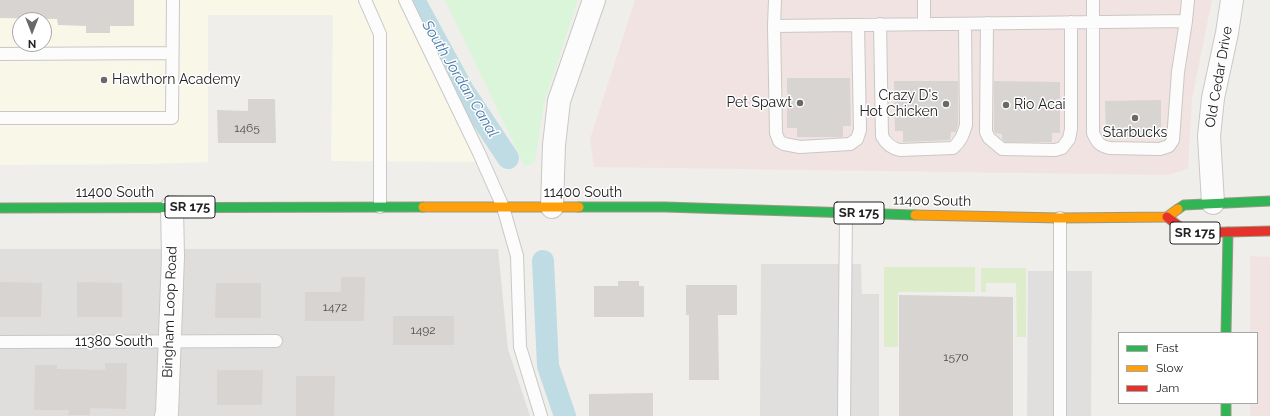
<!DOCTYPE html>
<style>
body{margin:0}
#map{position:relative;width:1270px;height:416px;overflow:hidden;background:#f0eeeb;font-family:Raleway,sans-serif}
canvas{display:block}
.legend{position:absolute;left:1118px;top:332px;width:140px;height:72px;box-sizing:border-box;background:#fff;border:1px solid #a7a7a7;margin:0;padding:5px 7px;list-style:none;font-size:12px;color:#222}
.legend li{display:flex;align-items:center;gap:8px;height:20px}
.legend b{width:20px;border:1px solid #a7a7a7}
.north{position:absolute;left:12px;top:12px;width:40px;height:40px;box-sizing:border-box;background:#fff;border:1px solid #a7a7a7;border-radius:50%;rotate:180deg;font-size:11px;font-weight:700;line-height:16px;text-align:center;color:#222}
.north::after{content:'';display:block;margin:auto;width:14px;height:18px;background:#6a6968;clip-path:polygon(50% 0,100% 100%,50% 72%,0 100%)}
</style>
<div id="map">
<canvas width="1270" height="416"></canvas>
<ul class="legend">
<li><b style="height:5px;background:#30b455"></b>Fast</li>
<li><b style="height:5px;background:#ff9f0a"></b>Slow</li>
<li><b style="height:5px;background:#e5322d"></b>Jam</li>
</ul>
<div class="north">N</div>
</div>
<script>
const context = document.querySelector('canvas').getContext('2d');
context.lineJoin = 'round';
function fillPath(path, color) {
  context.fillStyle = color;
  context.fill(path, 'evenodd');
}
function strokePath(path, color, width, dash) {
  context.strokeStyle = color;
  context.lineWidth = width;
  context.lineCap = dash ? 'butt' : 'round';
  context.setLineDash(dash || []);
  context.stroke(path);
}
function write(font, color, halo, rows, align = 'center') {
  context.font = font + ' Raleway,sans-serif';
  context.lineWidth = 3;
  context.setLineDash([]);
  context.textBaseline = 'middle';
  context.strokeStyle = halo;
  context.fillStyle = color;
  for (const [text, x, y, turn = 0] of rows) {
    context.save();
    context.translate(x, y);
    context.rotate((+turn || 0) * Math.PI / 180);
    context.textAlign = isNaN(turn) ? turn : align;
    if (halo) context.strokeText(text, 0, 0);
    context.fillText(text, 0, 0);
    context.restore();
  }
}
fillPath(new Path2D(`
 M0 249H498L508 349 530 416H0Z`), '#dfdedc');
fillPath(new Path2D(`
 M635 0H1212L1192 99 1188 169 1167 175 594 167 590 139Z
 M1250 256 1270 257V416H1250V403H1257V333H1250Z`), '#f1e3e1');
fillPath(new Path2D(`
 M0 0H404L477 162 331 161 333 15H208V162L150 164 0 165ZM20 20H44V44H20Z`), '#f8f7e8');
fillPath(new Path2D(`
 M884 267H975V292H898V347H884Z
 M981 268H1026V337H1017L1016 283H986V292H981Z`), '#ddeccb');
fillPath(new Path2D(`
 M445 0H578L544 103 535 162 525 167Z`), '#daf5da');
fillPath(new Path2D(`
 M761 264H861L862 294H879V416H760Z
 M1028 271H1092L1091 416H1027Z`), '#e0dfde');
strokePath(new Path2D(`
 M414 0 463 90 508 158
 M543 261 548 366 565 416`), '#bfdbe3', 22);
fillPath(new Path2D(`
 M0 0H134V26H110V33H86V26L58 25 57 19 0 18Z
 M787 78H850L851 126H843V137H797V128H787Z
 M894 81H958V124L956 132H951L950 140 903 142V131H895Z
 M994 81 1060 82V133H1052V142H1005L1002 139V134L995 133 994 130Z
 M248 99H275L276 143H218L217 110 248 111Z
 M1161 100V135L1106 136 1105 101Z
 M341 277H365L364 321H305V292H341Z
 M618 281H639V286H644V317H594V286H618Z
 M0 282 42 283 41 317H0Z
 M77 282 122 283V317H77Z
 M216 283H261V318H215Z
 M686 285H737V315H718L719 380H689V315H686Z
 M899 295 1013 297V416H899Z
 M393 316H454V345H393Z
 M105 363H127L126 409 90 408V415H68L69 410H34L35 365H57V369L105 370Z
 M217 370H263L262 405H217Z
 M296 376H335L334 416H296Z
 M653 393V416H589V394Z`), '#d7d4d2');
const lane = new Path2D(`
 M365 0 380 34V207
 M405 0 479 153 503 207 517 256 520 347 541 416
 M775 0 774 26 1186 21 1188 0
 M924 0V24
 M1093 0V133C1097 142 1099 146 1110 148L1160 149 1169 146 1173 140 1178 72 1186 21
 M987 23 986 132 989 138 1002 149 1055 150 1062 148 1069 139 1071 129V22
 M880 24 882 136C886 144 891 148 900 150L953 148C961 141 963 135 966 125L965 24
 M774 26 776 133 779 141 784 144 800 147 850 144 857 139 860 130 858 25
 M0 54 172 53
 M0 118H172L173 0
 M1060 218V416
 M0 342 276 341
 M844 416 846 213`);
const street = new Path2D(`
 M1213 203 1209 136 1213 98 1227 33 1232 0
 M552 207 554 145 559 101 594 0
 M166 416 167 413 173 257 172 207`);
const fast = new Path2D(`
 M579 207H665L915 215
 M0 208 423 207
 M1178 209 1184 205 1270 201
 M1226 333 1228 232
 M1226 403V416`);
const slow = new Path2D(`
 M423 207H579
 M915 215 1060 218 1167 217 1178 209`);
const jam = new Path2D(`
 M1167 217 1188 233 1270 231`);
strokePath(lane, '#c9c8c7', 14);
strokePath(street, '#c9c8c7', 24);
strokePath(fast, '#999a82', 11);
strokePath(slow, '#999a82', 11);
strokePath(jam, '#999a82', 11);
strokePath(lane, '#fdfcfc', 12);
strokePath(street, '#fdfcfc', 22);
strokePath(fast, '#30b455', 9);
strokePath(slow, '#ff9f0a', 9);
strokePath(jam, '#e5322d', 9);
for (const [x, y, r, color] of [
 [104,80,4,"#6a6968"],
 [800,103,4,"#6a6968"],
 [946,104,4,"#6a6968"],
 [1006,105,4,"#6a6968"],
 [1135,118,4,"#6a6968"]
]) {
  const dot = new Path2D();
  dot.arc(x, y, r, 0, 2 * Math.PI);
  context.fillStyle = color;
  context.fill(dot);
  strokePath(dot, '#fff', 1.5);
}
write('12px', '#4f4e4e', null, [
 ["1465",247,128],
 ["1472",335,307],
 ["1492",423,330],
 ["1570",956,357]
]);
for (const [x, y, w] of [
 [190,207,50],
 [859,213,50],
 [1195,233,50]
]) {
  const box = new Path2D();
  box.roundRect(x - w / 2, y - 11, w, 22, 3);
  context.fillStyle = '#fff';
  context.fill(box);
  strokePath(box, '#222', 1);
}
write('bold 13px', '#222', null, [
 ["SR 175",190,207],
 ["SR 175",859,213],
 ["SR 175",1195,233]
]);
write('14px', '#222', '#fff', [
 ["Old Cedar Drive",1219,77,-80],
 ["11400 South",115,193],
 ["11400 South",583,193],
 ["11400 South",932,201,1],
 ["Bingham Loop Road",170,312,-88],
 ["11380 South",114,342]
]);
write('14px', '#222', '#fff', [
 ["Hawthorn Academy",112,80],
 ["Crazy D's",938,96,"right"],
 ["Hot Chicken",938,112,"right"],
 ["Pet Spawt",792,103,"right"],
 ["Rio Acai",1014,105],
 ["Starbucks",1135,133,"center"]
], 'left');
write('italic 15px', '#4a7aab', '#fff', [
 ["South Jordan Canal",460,79,59]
]);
</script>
